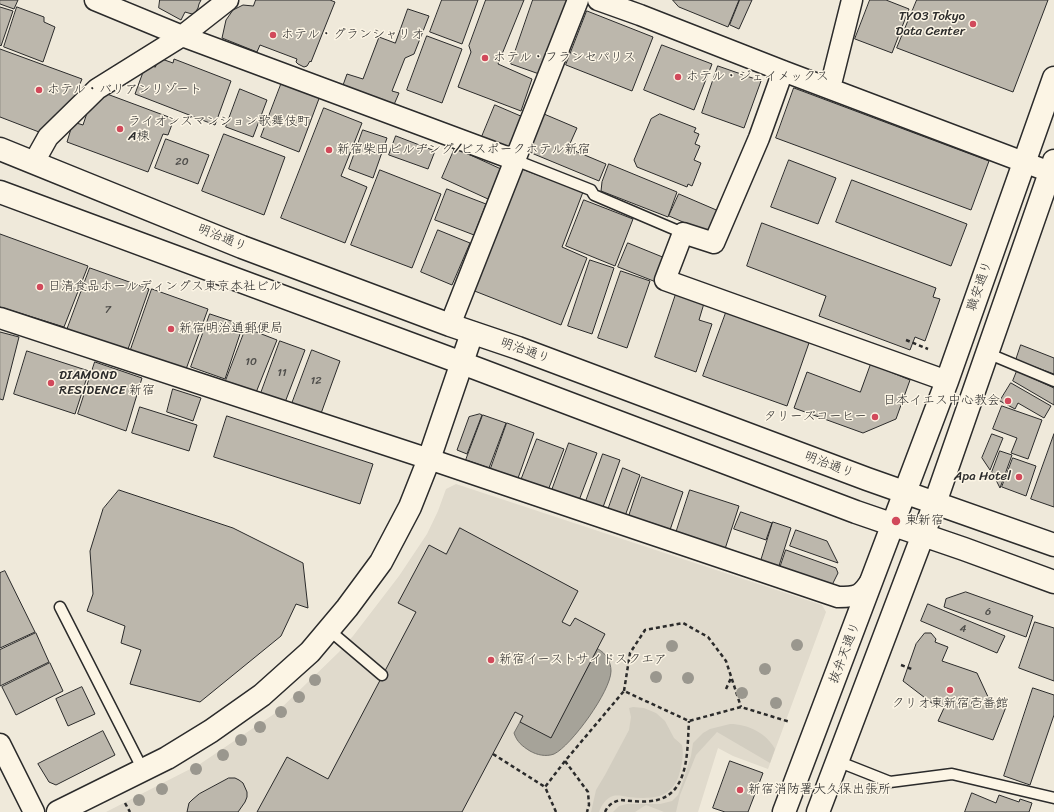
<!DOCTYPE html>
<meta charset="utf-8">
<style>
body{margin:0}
canvas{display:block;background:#efe9da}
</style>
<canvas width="1054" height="812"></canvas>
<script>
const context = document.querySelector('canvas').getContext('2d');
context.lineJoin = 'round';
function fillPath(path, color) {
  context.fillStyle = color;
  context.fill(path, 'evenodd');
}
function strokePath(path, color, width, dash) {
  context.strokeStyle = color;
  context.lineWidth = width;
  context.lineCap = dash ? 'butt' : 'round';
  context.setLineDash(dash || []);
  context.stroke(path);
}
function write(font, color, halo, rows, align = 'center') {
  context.font = font + ' Sriracha,"Klee One",sans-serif';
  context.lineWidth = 3;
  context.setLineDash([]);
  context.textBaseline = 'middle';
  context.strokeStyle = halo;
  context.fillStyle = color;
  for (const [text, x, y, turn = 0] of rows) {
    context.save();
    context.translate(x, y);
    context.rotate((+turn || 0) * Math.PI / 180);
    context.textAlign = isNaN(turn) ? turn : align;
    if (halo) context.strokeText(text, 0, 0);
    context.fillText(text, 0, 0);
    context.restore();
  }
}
fillPath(new Path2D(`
 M456 484 822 605 826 612 768 769 733 756 718 748 698 812H106L200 764 277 712 339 652 353 636 399 576 427 534 438 511 446 489Z`), '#e0dacc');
fillPath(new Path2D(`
 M633 707 644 708 656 713 665 721 674 738 682 745C684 755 682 765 679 775 671 800 650 799 628 797 623 796 617 795 613 796 606 798 601 806 599 812H591L596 790 605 775 629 730 631 717 629 708Z
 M730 724C748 724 766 733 775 749L770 763 717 732 696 755 680 795 676 812H664L646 805 635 812H613L619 806 627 804H660L672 801 678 795 683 781 691 756 693 743 703 733 710 729Z`), '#d2cdc0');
const water = new Path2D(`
 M598 649C606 653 611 662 611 671 611 691 571 746 554 754 546 757 537 755 530 751 522 746 517 742 514 733L520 722 559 721Z`);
fillPath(water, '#a6a399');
strokePath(water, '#75736d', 1);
const building = new Path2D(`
 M0 0H18L14 9 0 4Z
 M160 0H201L199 4 198 8 195 13 192 14 185 12 181 20 159 8Z
 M256 0H330L335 2 311 62 310 61 307 66 304 67 298 64 296 62 297 59 260 45 257 52 222 38 226 20 233 10 243 5 253 6Z
 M442 0H478L462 44 430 32Z
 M486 0H524L498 64 532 79 521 111 458 87 471 52 469 46Z
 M533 0H569L542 75 511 64Z
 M673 0H739L728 27 679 7Z
 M740 0H752L739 29 730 25Z
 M870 0H886L909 9 892 53 855 39Z
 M917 0H1048L1013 92 897 48Z
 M0 7 13 11 1 46 0 45Z
 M17 7 44 17V22L55 27 43 62 4 47Z
 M408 9 429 16 414 54 405 58 392 91 399 93 393 107 342 88 347 74 363 79 379 37 395 43Z
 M587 11 653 37 632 91 566 65Z
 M427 36 462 49 442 103 407 90Z
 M662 45 712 64 694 110 644 90Z
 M0 49 82 79 73 101 39 132 0 117Z
 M159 58 173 63 174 59 231 81 215 125 135 94 146 64 155 67Z
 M718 66 761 81 744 128 702 113Z
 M282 82 320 96 299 152 261 137Z
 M794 88 989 161 971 210 776 138Z
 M240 89 267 100 253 137 226 127Z
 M107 94 174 119 168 135 163 134 148 172 67 142 73 122 83 125 87 113Z
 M495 105 523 117 509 151 481 139Z
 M324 108 362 123 341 176 367 187 345 243 281 218Z
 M544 114 577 128 568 148 606 164 599 181 529 152Z
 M660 114 696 128 694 132 699 134 695 144 700 146 694 160 701 163 692 186 688 184 687 187 637 167 634 160 651 119Z
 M363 130 387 138 373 178 349 169Z
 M224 134 285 157 264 215 202 191Z
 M396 136 435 151 428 169 389 155Z
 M166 139 209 155 198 184 155 168Z
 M455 148 501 169 488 199 442 178Z
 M789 160 836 178 818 224 771 207Z
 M609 164 677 192 668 217 601 191 602 182Z
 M519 168 583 192 562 247 587 258 561 325 472 290Z
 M380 170 441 194 412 268 351 245Z
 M852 180 967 224 951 266 836 222Z
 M447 189 486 204 474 235 435 220Z
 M679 194 721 212 711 234 669 216Z
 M584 200 633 219 615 266 566 246Z
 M762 223 936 288 933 297 940 299 925 341 915 337 910 350 819 316 826 296 747 266Z
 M438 230 470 243 452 285 421 272Z
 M0 234 88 266 64 327 0 307Z
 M628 243 665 258 656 282 618 267Z
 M590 260 614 268 592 334 568 326Z
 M90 268 149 289 127 352 67 330Z
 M621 271 650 281 627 348 598 338Z
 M152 289 208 309 185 372 130 352Z
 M677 291 705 300 699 320 712 324 696 372 655 357Z
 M727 310 810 340 787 406 703 376Z
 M210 314 243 325 225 379 191 367Z
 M246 328 277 340 255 395 225 383Z
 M0 332 19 337 3 400 0 399Z
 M280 341 305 350 284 405 260 396Z
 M1021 345 1054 358V374L1016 360Z
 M312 350 340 361 319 419 290 409Z
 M27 351 89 371 75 414 14 394Z
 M95 362 142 378 126 431 78 414Z
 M871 364 910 380 896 419 863 433 794 408 807 372 860 392Z
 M1017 371 1054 388V405L1013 381Z
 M1011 383 1051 406 1044 418 1018 403 1015 409 1000 401Z
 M173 389 201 398 193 421 167 412Z
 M1002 406 1042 420 1028 459 1011 453 1017 438 993 429Z
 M140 407 197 425 189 451 132 433Z
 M480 414 482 415 467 454 457 450 469 417Z
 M483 415 506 423 489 468 466 460Z
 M227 416 373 464 360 504 214 457Z
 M507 423 534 433 517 481 490 471Z
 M992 434 1003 438 990 470 982 458Z
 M1054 434V507L1031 499Z
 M537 439 564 449 547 493 520 483Z
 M569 443 597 453 578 503 551 493Z
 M1000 451 1012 455 1000 488 992 472Z
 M603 454 620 460 602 510 585 504Z
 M1013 458 1036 466 1026 496 1002 487Z
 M623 468 640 475 625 516 608 510Z
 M642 477 683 492 670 530 629 516Z
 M119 490 233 528 303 563 308 608 296 604 281 636 200 702 130 684 141 650 121 643 125 626 87 611 93 594 90 551 103 509Z
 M690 490 739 506 725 549 676 533Z
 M741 512 772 523 766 540 734 529Z
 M773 522 791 528 778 569 760 564Z
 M460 528 578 591 562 622 570 626 575 618 605 634 551 738 520 722 523 716 515 712 462 812H257L287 757 328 779 416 612 398 603 429 545 446 554Z
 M796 530 827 541 838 563 790 546Z
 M786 550 836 568 838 573 832 585 779 571Z
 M5 571 35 632 0 648V573Z
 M966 592 1033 616 1026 637 944 607 946 599Z
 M928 604 1005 636 997 653 921 621Z
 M1035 622 1054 628V681L1019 668Z
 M36 633 49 662 0 686V650Z
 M925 633H931L936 639 935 642 948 647 942 661 977 673 989 699 1006 707 993 740 938 721 944 708 933 704 903 681 916 644Z
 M50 663 63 691 16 715 2 687Z
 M82 687 95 714 68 726 56 699Z
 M1033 688 1054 695V715L1030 785 1004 776Z
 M103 731 115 755 56 785 49 782 38 764Z
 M730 761 763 773 748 812H725L713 808Z
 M229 778H235L239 780 243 783 247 792V797L245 802 238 812H187L189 803 192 800 199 794Z
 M972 793 996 803 999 795 1019 802 1020 799 1032 803 1029 812H965Z`);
fillPath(building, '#bcb7ac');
strokePath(building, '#2b2b2b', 1);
const service = new Path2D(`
 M515 160 591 190 594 195 683 233
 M987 353 1054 381
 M60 607 143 770
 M329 630 382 675
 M837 761 890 782 952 774 1054 798`);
const minor = new Path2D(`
 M95 0 182 36 515 160
 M598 0 640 15 783 71 1050 172
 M783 71 759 138 714 243 683 233 665 280 947 381
 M830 88 852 0
 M34 162 48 137 97 89 182 36 228 0
 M0 318 429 459 838 597C858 597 861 596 872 579
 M450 325 578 0
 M0 744 34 812`);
const tertiary = new Path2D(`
 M58 812 167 758 211 731 262 695 310 652 347 608 381 562 410 507 429 459 472 333`);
const primary = new Path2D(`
 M0 149 242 247 450 325 518 348 867 479 1054 545
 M0 192 462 363 856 512 964 549 1054 582
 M784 812 947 381 1054 78
 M818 812 935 503 1054 161`);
strokePath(service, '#2b2b2b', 13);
strokePath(minor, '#2b2b2b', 23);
strokePath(tertiary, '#2b2b2b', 25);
strokePath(primary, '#2b2b2b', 25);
strokePath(new Path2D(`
 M906 340 928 349
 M901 665 914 670
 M726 689 731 678
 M624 691 630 653 645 630 683 623 708 637 726 661 741 707
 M493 754 545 787
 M565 761 588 792 589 805 587 812
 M125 803 130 812
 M556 812 545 787 565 761 624 691 689 721 741 707 790 722
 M605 812C608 805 613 802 620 800 632 801 646 803 657 800 690 792 687 748 689 721`), '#2b2b2b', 2.5, [4, 3]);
strokePath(service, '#fcf5e5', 10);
strokePath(minor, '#fcf5e5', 20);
strokePath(tertiary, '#fcf5e5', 22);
strokePath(primary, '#fcf5e5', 22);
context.fillStyle = '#9a978e';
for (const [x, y] of [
 [797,645],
 [672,646],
 [765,669],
 [656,677],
 [688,678],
 [315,680],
 [742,693],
 [299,697],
 [776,703],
 [281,712],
 [260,727],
 [241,740],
 [223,755],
 [196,769],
 [162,789],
 [139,800]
]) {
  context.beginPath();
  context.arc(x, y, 6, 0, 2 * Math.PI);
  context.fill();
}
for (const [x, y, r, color] of [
 [973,24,4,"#d1495b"],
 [273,35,4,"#d1495b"],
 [485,58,4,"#d1495b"],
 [678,77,4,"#d1495b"],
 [39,90,4,"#d1495b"],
 [120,129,4,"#d1495b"],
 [329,150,4,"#d1495b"],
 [40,287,4,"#d1495b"],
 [171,329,4,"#d1495b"],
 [51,383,4,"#d1495b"],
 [1008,401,4,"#d1495b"],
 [875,417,4,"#d1495b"],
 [1019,477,4,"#d1495b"],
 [896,521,5,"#d1495b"],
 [491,660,4,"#d1495b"],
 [950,690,4,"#d1495b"],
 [740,790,4,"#d1495b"]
]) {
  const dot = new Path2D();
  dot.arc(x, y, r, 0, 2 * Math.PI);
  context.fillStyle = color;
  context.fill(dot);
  strokePath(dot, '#fcf5e5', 1.5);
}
write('11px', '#4f4e4b', null, [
 ["20",182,162],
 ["7",108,310],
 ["10",251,362],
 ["11",282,373],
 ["12",316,381],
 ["6",988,612],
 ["4",963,629]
]);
write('13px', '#2b2b2b', '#fcf5e5', [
 ["TYO3 Tokyo",965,17,"right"],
 ["Data Center",965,32,"right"],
 ["ホテル・グランシャリオ",281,35],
 ["ホテル・フランセパリス",493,58],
 ["ホテル・ジェイメックス",686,77],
 ["ホテル・バリアンリゾート",47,90],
 ["ライオンズマンション歌舞伎町",128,122],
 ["A棟",128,137],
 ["新宿柴田ビルヂング/ビスポークホテル新宿",337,150],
 ["日清食品ホールディングス東京本社ビル",48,287],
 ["新宿明治通郵便局",179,329],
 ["DIAMOND",59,376],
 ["RESIDENCE 新宿",59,391],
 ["日本イエス中心教会",1000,401,"right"],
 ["タリーズコーヒー",867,417,"right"],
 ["Apa Hotel",1011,477,"right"],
 ["東新宿",905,521],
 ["新宿イーストサイドスクエア",499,660],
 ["クリオ東新宿壱番館",950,704,"center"],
 ["新宿消防署大久保出張所",748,790]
], 'left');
write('13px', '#2b2b2b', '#fcf5e5', [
 ["明治通り",222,238,22],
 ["職安通り",980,286,-71],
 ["明治通り",525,351,20],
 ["明治通り",829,465,21],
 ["抜弁天通り",845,653,-69]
]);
</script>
